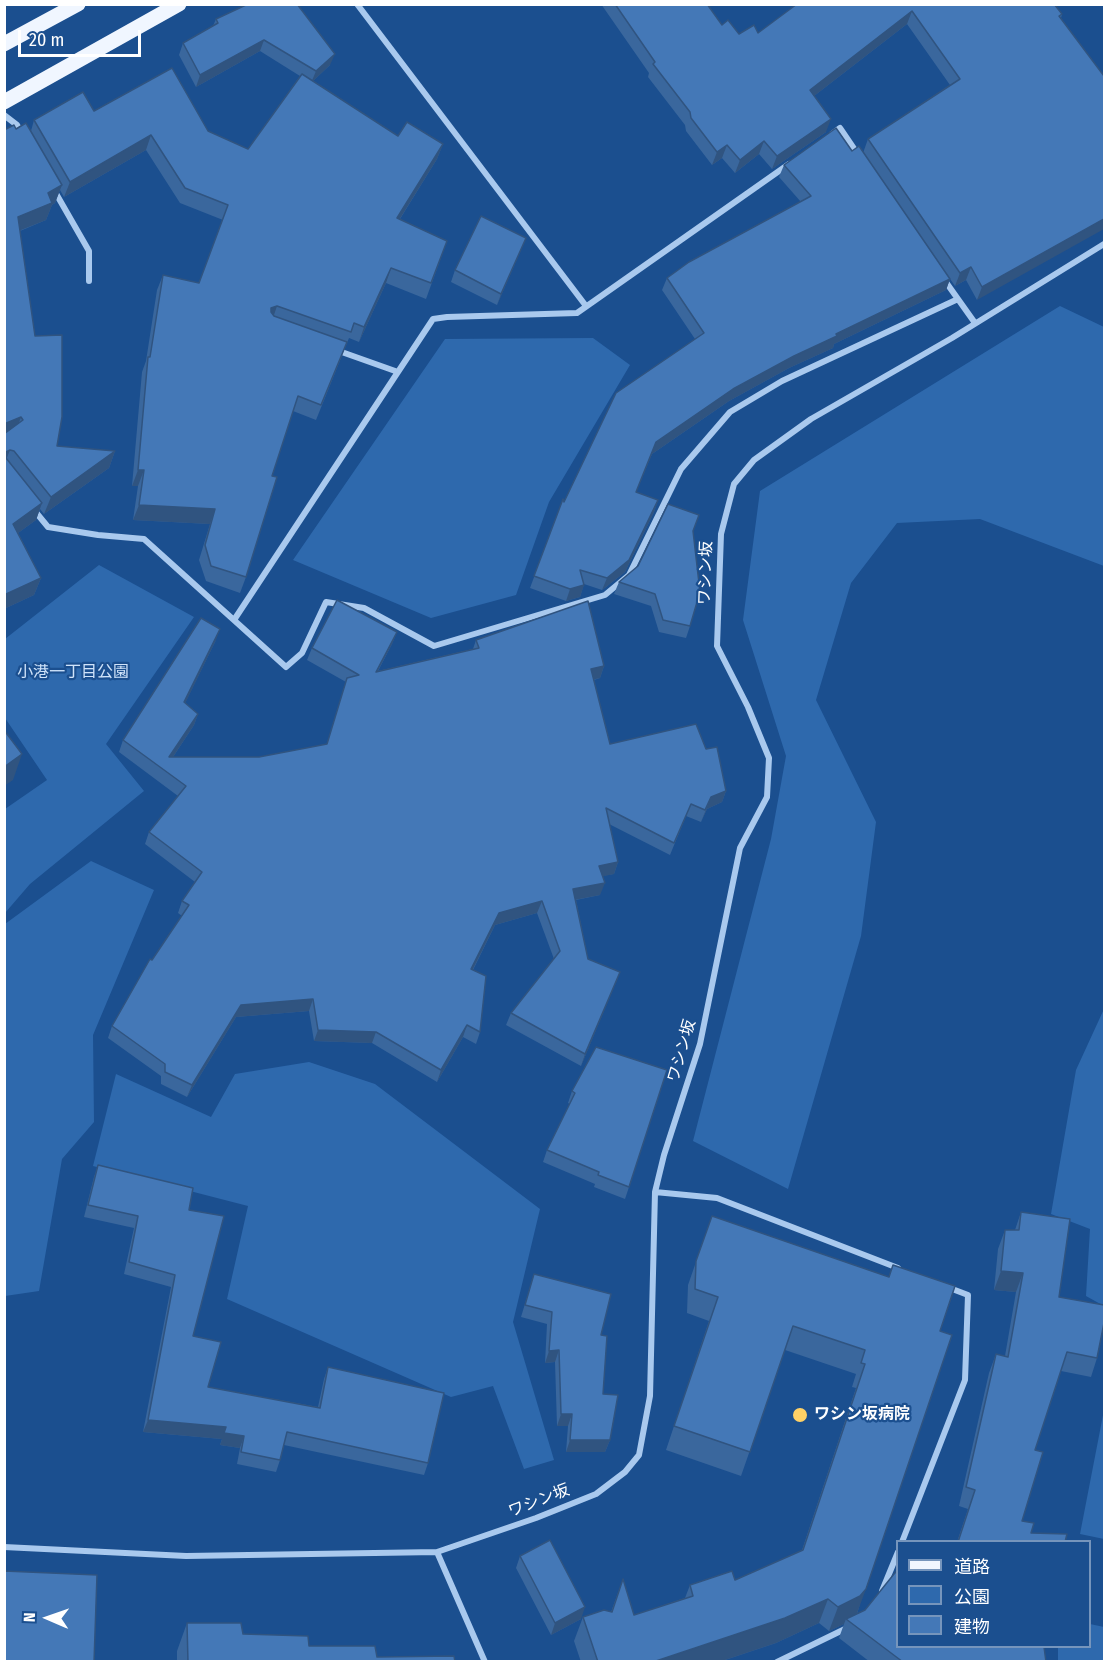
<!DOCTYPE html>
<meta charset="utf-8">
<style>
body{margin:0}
#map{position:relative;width:1109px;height:1666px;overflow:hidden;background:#1b4f8f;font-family:"Fira Sans Condensed","Noto Sans JP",sans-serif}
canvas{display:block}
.frame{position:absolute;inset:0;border:6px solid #fff;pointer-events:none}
.legend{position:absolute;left:896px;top:1540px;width:195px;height:108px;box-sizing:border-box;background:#1b4f8f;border:2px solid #7695bc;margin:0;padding:8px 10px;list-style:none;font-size:18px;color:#fff}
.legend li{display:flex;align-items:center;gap:12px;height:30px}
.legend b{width:30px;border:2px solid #7695bc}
.north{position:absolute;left:18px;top:1588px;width:60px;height:60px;-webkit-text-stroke:4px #1b4f8f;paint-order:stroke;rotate:272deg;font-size:16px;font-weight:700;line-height:24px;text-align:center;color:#fff}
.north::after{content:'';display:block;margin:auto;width:21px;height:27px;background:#fff;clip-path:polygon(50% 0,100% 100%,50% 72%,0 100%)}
.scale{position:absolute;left:18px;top:30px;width:123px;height:27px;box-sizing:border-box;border:3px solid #fff;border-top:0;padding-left:8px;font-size:18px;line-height:21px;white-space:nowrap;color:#fff;-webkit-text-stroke:4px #1b4f8f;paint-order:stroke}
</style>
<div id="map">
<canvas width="1109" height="1666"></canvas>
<div class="frame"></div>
<ul class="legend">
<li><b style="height:8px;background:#f0f6ff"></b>道路</li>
<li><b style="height:16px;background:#2e69ad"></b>公園</li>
<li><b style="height:16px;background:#4478b7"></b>建物</li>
</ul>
<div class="north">N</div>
<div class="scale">20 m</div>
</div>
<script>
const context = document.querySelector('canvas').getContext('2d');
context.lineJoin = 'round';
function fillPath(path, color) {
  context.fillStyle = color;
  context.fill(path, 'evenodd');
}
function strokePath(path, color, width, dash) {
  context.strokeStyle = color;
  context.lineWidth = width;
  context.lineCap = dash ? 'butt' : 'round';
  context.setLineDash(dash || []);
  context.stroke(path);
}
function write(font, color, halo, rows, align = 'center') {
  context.font = font + ' "Fira Sans Condensed","Noto Sans JP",sans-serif';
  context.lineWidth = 4.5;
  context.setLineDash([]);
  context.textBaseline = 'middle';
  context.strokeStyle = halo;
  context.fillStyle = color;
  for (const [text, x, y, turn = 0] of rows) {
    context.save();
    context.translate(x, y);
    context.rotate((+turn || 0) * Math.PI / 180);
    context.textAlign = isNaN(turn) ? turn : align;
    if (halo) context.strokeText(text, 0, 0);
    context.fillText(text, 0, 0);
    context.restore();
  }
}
fillPath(new Path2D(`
 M1060 306 1104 327V566L980 519 897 523 851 583 816 700 876 822 861 936 788 1189 693 1141 771 839 786 756 743 620 760 491Z
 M593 338 630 365 549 502 516 595 431 618 293 560 445 339Z
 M99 565 194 617 106 744 144 791 30 884 5 913V809L47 780 5 718V639Z
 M91 861 154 890 93 1035 94 1122 62 1159 39 1291 5 1296V924Z
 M1104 1009V1306L1086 1296 1090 1229 1051 1214 1076 1070Z
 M309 1062 375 1084 540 1209 513 1322 554 1460 524 1469 493 1386 451 1397 227 1299 248 1206 93 1166 116 1074 211 1117 235 1074Z
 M1104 1410V1539L1080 1534Z
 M1090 1624 1104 1627V1661H1058V1647L1090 1646Z`), '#2e69ad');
strokePath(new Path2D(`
 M357 4 586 306
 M4 115 17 125 22 134
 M832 134 840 128 859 156
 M54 190 89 251V281
 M943 278 975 323
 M336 350 398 372
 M34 510 48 527 98 535 144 539 286 667 302 653 326 602 364 608 434 646 605 595 629 575 681 469 730 412 782 381 958 299
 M234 620 433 319 447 317 577 313 789 164
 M655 1192 717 1198 898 1268
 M902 1542 965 1380 968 1295 947 1287
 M4 1547 186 1556 437 1552 536 1518 596 1494 625 1472 639 1455 650 1396 655 1192 664 1155 700 1044 740 848 767 797 769 758 748 707 717 646 721 534 734 484 754 460 811 419 952 338 1104 244
 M437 1552 485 1662
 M882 1591 898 1552
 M777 1662 847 1628`), '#a9c9ee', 6);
strokePath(new Path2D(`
 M4 44 78 4
 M4 102 179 4`), '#f0f6ff', 15);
fillPath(new Path2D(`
 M601 4H707L722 25 739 34 758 33 797 4 1062 14 1061 18 1104 76 977 300 966 280 955 286 863 153 868 139 950 85 907 24 814 96 826 132 772 169 759 154 735 173 722 158 712 165 686 131 685 125 648 77 649 73Z
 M216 19 330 65 313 81 398 136 443 144 437 159 400 219 447 241 426 299 386 283 359 342 349 338 316 420 293 411 272 476 246 577 240 593 206 581 199 560 210 524 133 520 138 486H132L142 372 146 361 157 290 163 275 199 283 223 220 180 203 146 150 64 197 60 190 55 203 52 205 46 220 20 231 35 336 57 446 115 451 109 468 44 514 40 509 36 520 18 533 41 578 34 595 4 609V130L16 129 31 131 34 120 94 111 208 131 248 149 300 76 260 51 196 87 179 55 183 43 213 26Z
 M852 151 950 279 946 290 834 344 833 348 789 368 729 401 652 454 636 492 658 500 654 512 625 572 602 590 584 584 580 597 566 601 530 588 563 499 564 502 695 339 662 290 667 278 801 202 779 177 784 165Z
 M526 238 497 305 451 282 455 270Z
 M693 531 690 626 686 638 659 632 651 606 614 594 619 582Z
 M397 632 392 644 378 671 473 649 476 640 604 666 600 678 594 680 610 744 706 749 726 791 722 802 707 809 701 822 686 816 670 855 609 824 618 862 614 874 602 876 600 895 576 900 588 959 620 972 581 1066 506 1025 511 1013 554 959 537 913 495 925 473 970 480 1032 476 1044 463 1037 437 1082 372 1043 314 1041 309 1011 236 1017 187 1097 161 1084V1076L108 1038 112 1026 152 960 182 916 178 913 182 901 195 882 145 844 149 832 178 796 119 752 123 740 216 640 185 703 198 714 194 725 173 757H259L327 744 346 682 307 660 312 648Z
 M596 1047 629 1187 625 1199 594 1187 595 1184 543 1162 547 1150 570 1104 568 1103 572 1091Z
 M98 1165 189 1210 193 1336 208 1387 318 1407 324 1379 328 1367 428 1463 424 1475 284 1445 280 1460 276 1472 237 1464 240 1448 220 1445 222 1439 143 1432 171 1287 124 1274 134 1228 84 1217 94 1177Z
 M1021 1212 1059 1297 1097 1358 1091 1377 1061 1371 1035 1450 1022 1521 1031 1533 1065 1542H957L968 1509 959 1506 989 1373 996 1354 1005 1356 1016 1292 994 1290 998 1249 1005 1230H1015Z
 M712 1216 940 1331 857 1614 1046 1662H870L839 1638 844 1624 829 1631 819 1623 776 1643 719 1662H581L574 1641 583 1617 611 1612 623 1579 634 1615 685 1598 690 1585 735 1580 802 1550 856 1388 852 1387 856 1374 785 1350 741 1476 666 1450 709 1321 687 1313 688 1285Z
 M534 1274 601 1335 603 1394 610 1440 605 1452H566L568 1426H557L555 1362 545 1363 547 1324 521 1317Z
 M520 1556 581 1619 551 1635 516 1568Z
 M187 1623 309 1646 377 1657 455 1662H177V1651Z`), '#3a679d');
fillPath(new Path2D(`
 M912 11 907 24 805 103 810 90Z
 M264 40 260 51 196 87 200 75Z
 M335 54 330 65 311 83 316 71Z
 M831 119 826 132 772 169 777 156Z
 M151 135 146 150 64 197 70 182Z
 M764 141 759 154 735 173 740 160Z
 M443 144 437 159 391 233 397 218Z
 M727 145 722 158 712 165 717 152Z
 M62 185 55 203 52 205 46 220 11 234 18 217 48 193Z
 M1104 219V229L977 300 982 287Z
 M526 238 521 250 497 305 501 294Z
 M971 267 966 280 955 286 960 273Z
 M391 268 386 283 359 342 364 327Z
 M950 279 946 290 834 344 833 348 789 368 729 401 652 454 631 504 656 442 733 389 836 334Z
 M277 306 272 321 265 324 271 308Z
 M21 417 15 434 4 439V424Z
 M10 450 4 465 6 452Z
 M115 451 109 468 44 514 51 497Z
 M138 470H144L138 486H132Z
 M658 500 654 512 625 572 602 590 607 578Z
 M42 503 36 520 7 541 13 524Z
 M139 505 215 509 210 524 133 520Z
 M41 578 34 595 4 609V595Z
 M584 585 580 597 566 601 570 589Z
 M220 629 216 640 180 714 184 702Z
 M397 632 392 644 371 683 376 672Z
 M604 666 600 678 587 681 591 669Z
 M198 714 194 725 165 769 169 757Z
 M22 754 13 780 4 786V767Z
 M726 791 722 802 707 809 701 822 711 797Z
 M618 862 614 874 595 878 599 866Z
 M605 883 600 895 569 901 573 889Z
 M542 901 537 913 495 925 467 981 471 969 499 913Z
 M620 972 616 983 581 1066 585 1054Z
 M313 999 309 1011 236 1017 187 1097 192 1085 241 1005Z
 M467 1025 463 1037 437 1082 441 1070Z
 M318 1030 376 1032 372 1043 314 1041Z
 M1001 1271 1023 1273 1016 1292 994 1290Z
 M559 1350 555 1362 545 1363 549 1351Z
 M561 1414H572L568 1426H557Z
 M148 1420 226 1427 222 1439 143 1432Z
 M224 1433 244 1436 240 1448 220 1445Z
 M570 1440H610L605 1452H566Z
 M866 1589 857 1613 851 1621 846 1619 844 1624 829 1631 838 1607Z
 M828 1599 819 1623 776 1643 719 1662H653Z
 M585 1607 581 1619 551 1635 555 1623Z`), '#305480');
const building = new Path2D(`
 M248 4H297L335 54 316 71 264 40 200 75 183 43 218 23 216 19Z
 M615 4H707L722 25 728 20 739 34 754 25 758 33 797 4H1054L1062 14 1059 16 1104 76V219L982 287 971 267 960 273 868 139 960 79 912 11 810 90 831 119 777 156 764 141 740 160 727 145 717 152 691 118 690 112 653 64 655 62Z
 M172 68 208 131 248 149 302 74 398 136 407 122 443 144 397 218 447 241 431 283 391 268 364 327 354 323 351 332 277 306 271 308V312L274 316 347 342 321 405 298 396 272 476 277 477 246 577 211 566 205 545 215 509 139 505 144 470H138L148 357H150L163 275 199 283 228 205 185 188 151 135 70 182 34 120 83 92 94 111Z
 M26 123 62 185 48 193 52 203 18 217 35 336 62 335V417L57 446 115 451 51 497 14 451 10 450 6 452V458L42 503 13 524 41 578 4 595V434L23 420 21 417 4 424V130L14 125 16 129Z
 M836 128 852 151 859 146 950 279 836 334 837 336 794 356 733 389 656 442 636 492 658 500 629 560 607 578 580 570 584 585 570 589 534 576 563 499 564 502 616 393 704 333 667 278 689 262 811 196 784 165Z
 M481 216 526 238 501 294 455 270Z
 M668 504 699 515 693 531 700 592 690 626 663 620 655 594 619 582 638 566Z
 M337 600 397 632 376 672 479 648 476 640 588 601 604 666 591 669 610 744 696 724 706 749 717 747 726 791 711 797 705 810 691 804 674 843 606 808 618 862 599 866 605 883 573 889 588 959 620 972 585 1054 511 1013 560 951 542 901 499 913 471 969 486 976 480 1032 467 1025 441 1070 376 1032 318 1030 313 999 241 1005 192 1085 165 1072V1064L112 1026 150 959 152 960 189 905 182 901 202 872 149 832 186 786 123 740 201 618 220 629 184 702 198 714 169 757H259L327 744 347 678 359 675 312 648Z
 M4 730 22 754 4 767Z
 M596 1047 667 1070 629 1187 598 1175 599 1172 547 1150 575 1093 572 1091Z
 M98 1165 193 1188 189 1210 224 1216 193 1336 221 1342 208 1387 320 1408 328 1367 444 1393 428 1463 287 1432 280 1460 241 1452 244 1436 224 1433 226 1427 148 1420 175 1275 129 1262 138 1216 88 1205Z
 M1021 1212 1070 1219 1059 1297 1104 1305V1323L1097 1358 1067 1352 1035 1450 1043 1452 1022 1521 1034 1523 1031 1533 1067 1534 1065 1542H958L975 1490 966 1487 996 1354 1008 1357 1023 1273 1001 1271 1005 1230H1019Z
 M712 1216 889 1277 893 1265 955 1286 940 1331 952 1335 866 1589 860 1596 838 1607 828 1599 785 1618 653 1662H598L583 1617 604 1610 612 1612 623 1579 634 1615 693 1596 690 1585 732 1571 735 1580 803 1550 865 1364 861 1363 865 1350 793 1326 750 1452 674 1426 718 1297 695 1289 696 1261Z
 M534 1274 611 1294 601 1335 607 1336 603 1394 618 1395 610 1440H570L572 1414H561L559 1350 549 1351 552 1312 525 1305Z
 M550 1540 585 1607 555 1623 520 1556Z
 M4 1571 97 1575 94 1662H4Z
 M897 1571V1647H1044L1046 1662H903L846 1619 865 1610 894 1574Z
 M187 1623H241L243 1634 308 1636 309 1646H375L377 1657 454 1656 455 1662H188Z`);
fillPath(building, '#4478b7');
strokePath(building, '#305480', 1.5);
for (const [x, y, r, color] of [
 [800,1415,8,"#ffd166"]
]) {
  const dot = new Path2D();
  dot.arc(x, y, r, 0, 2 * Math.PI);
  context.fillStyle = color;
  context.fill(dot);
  strokePath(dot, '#1b4f8f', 2);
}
write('16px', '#fff', '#1b4f8f', [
 ["ワシン坂",706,573,-88],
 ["ワシン坂",682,1051,-74],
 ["ワシン坂",539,1501,-21]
]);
write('16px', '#cfe3fa', '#1b4f8f', [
 ["小港一丁目公園",73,673]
]);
write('bold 16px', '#fff', '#1b4f8f', [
 ["ワシン坂病院",814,1415]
], 'left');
</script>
